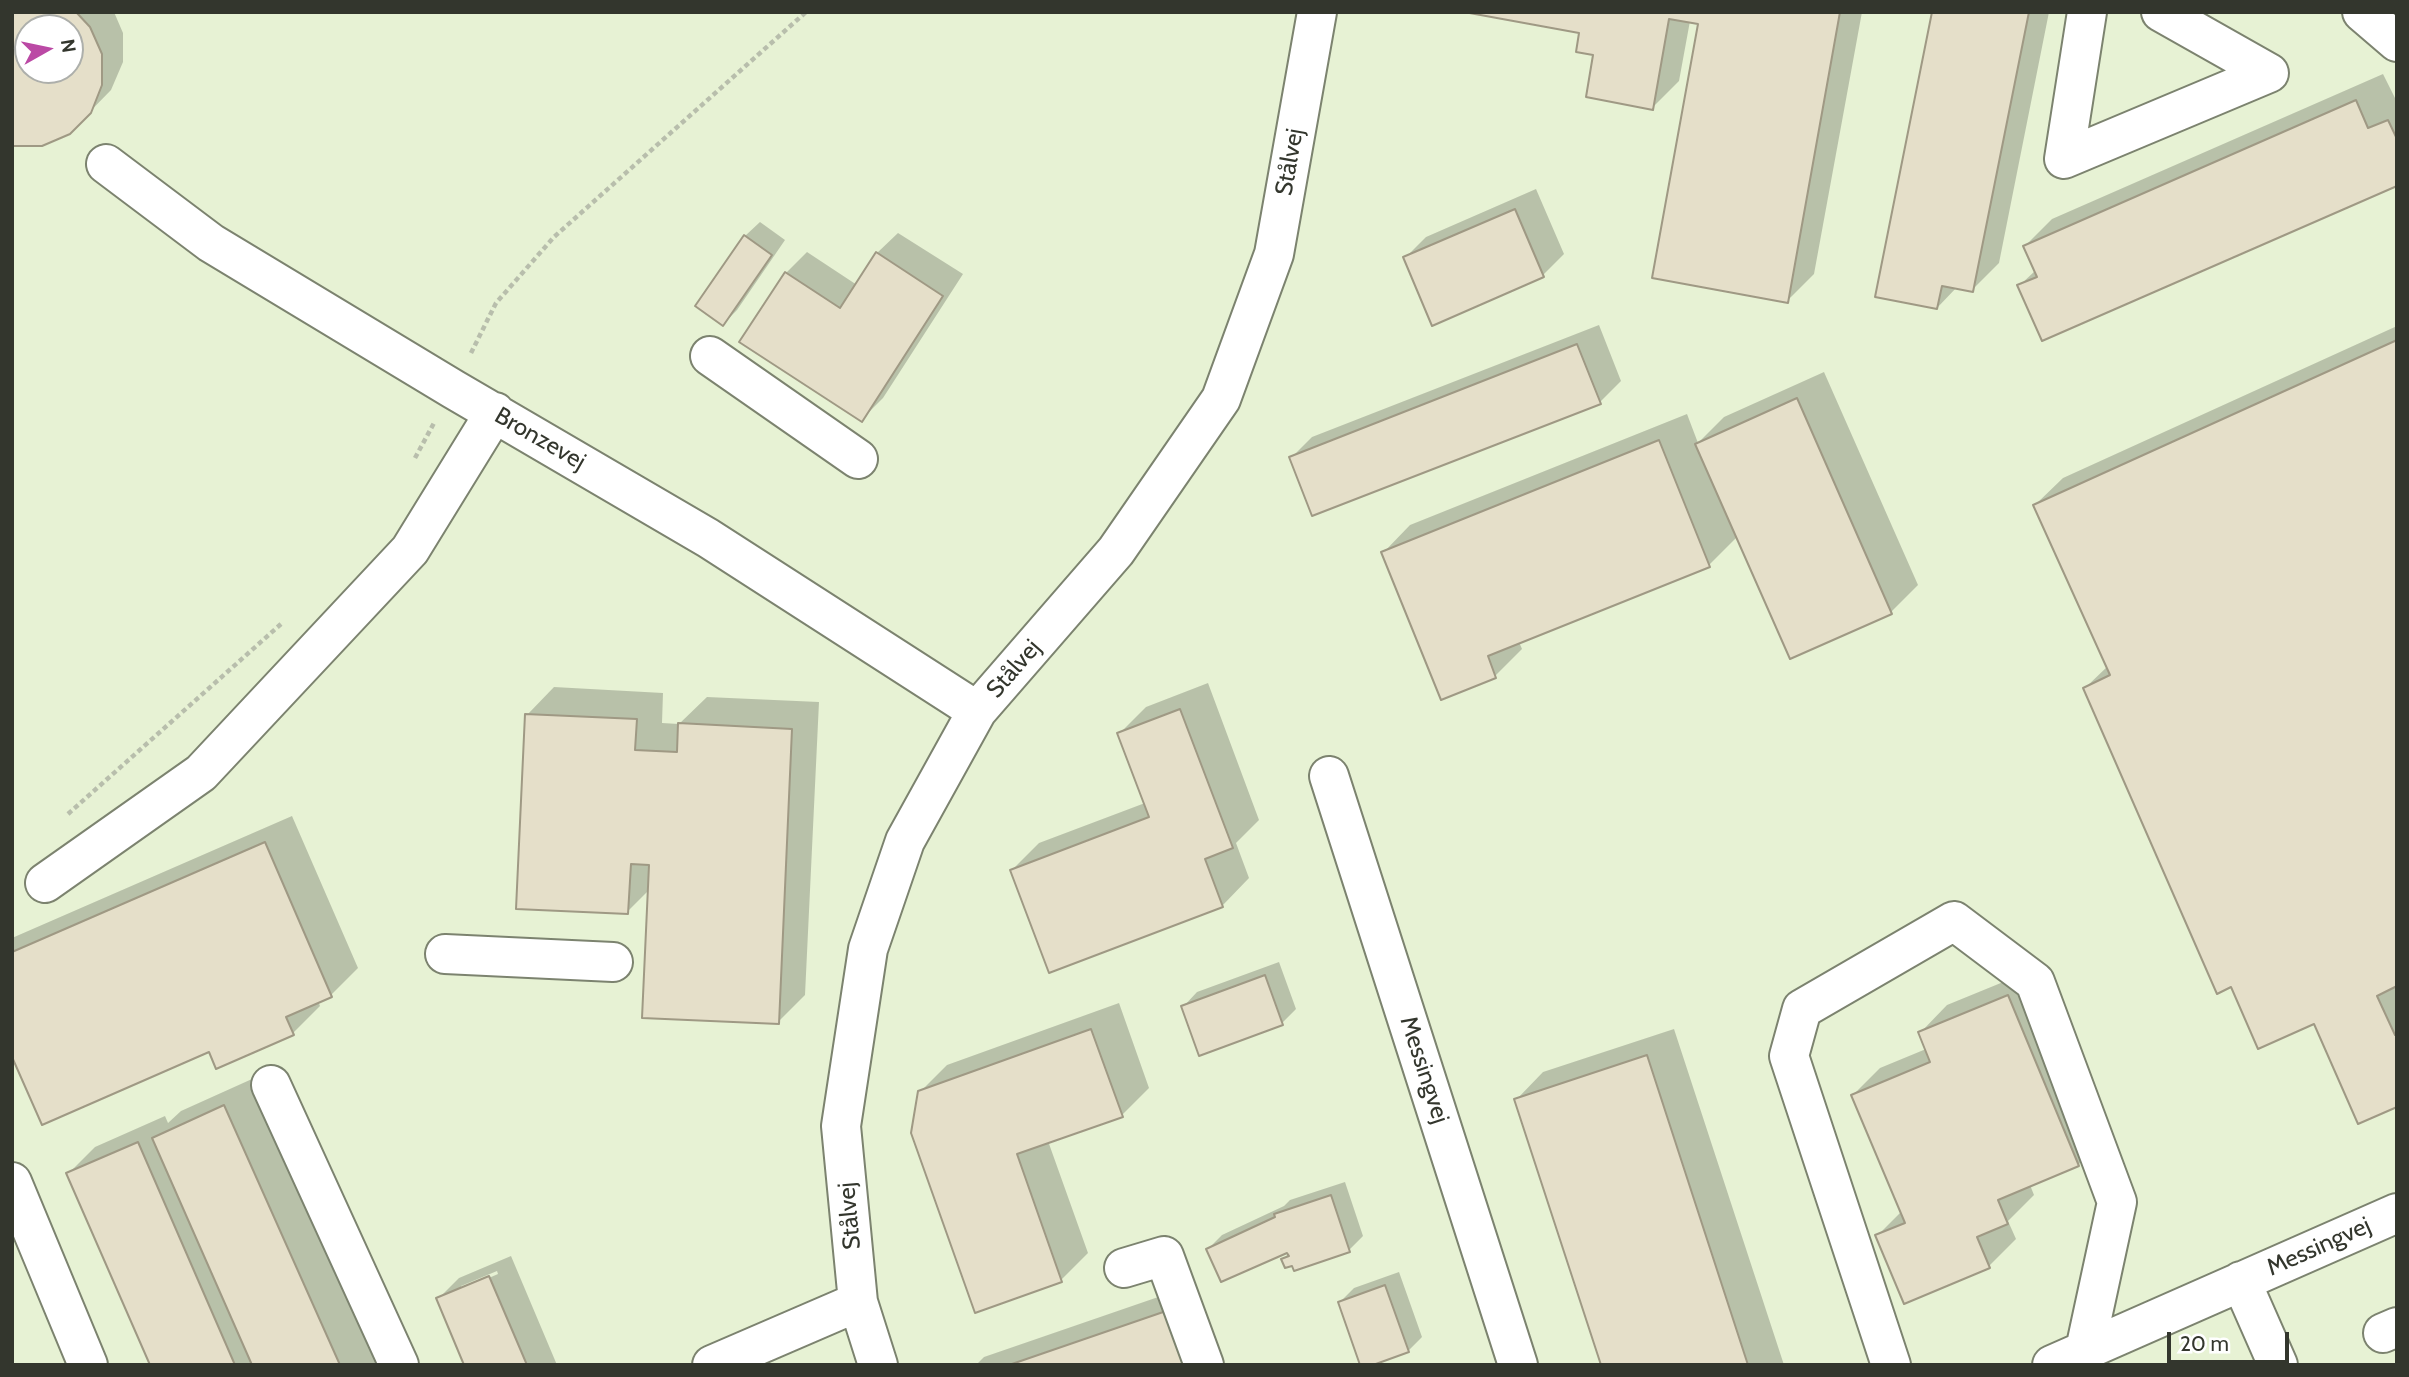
<!DOCTYPE html>
<meta charset="utf-8">
<style>
body{margin:0}
#map{position:relative;width:2409px;height:1377px;overflow:hidden;background:#f3fbe5;font-family:Cabin,sans-serif}
canvas{display:block}
.frame{position:absolute;inset:0;border:14px solid #33362d;pointer-events:none}
.north{position:absolute;left:14px;top:14px;width:70px;height:70px;box-sizing:border-box;background:#fff;border:2px solid #adafab;border-radius:50%;rotate:81deg;font-size:19px;font-weight:700;line-height:28px;text-align:center;color:#33362d}
.north::after{content:'';display:block;margin:auto;width:24px;height:32px;background:#bb49a5;clip-path:polygon(50% 0,100% 100%,50% 72%,0 100%)}
.scale{position:absolute;left:2167px;top:1332px;width:122px;height:32px;box-sizing:border-box;border:4px solid #33362d;border-top:0;padding-left:9px;font-size:21px;line-height:24px;white-space:nowrap;color:#33362d;-webkit-text-stroke:5px #fff;paint-order:stroke}
</style>
<div id="map">
<canvas width="2409" height="1377"></canvas>
<div class="frame"></div>
<div class="north">N</div>
<div class="scale">20 m</div>
</div>
<script>
const context = document.querySelector('canvas').getContext('2d');
context.lineJoin = 'round';
function fillPath(path, color) {
  context.fillStyle = color;
  context.fill(path, 'evenodd');
}
function strokePath(path, color, width, dash) {
  context.strokeStyle = color;
  context.lineWidth = width;
  context.lineCap = dash ? 'butt' : 'round';
  context.setLineDash(dash || []);
  context.stroke(path);
}
function write(font, color, halo, rows, align = 'center') {
  context.font = font + ' Cabin,sans-serif';
  context.lineWidth = 7;
  context.setLineDash([]);
  context.textBaseline = 'middle';
  context.strokeStyle = halo;
  context.fillStyle = color;
  for (const [text, x, y, turn = 0] of rows) {
    context.save();
    context.translate(x, y);
    context.rotate((+turn || 0) * Math.PI / 180);
    context.textAlign = isNaN(turn) ? turn : align;
    if (halo) context.strokeText(text, 0, 0);
    context.fillText(text, 0, 0);
    context.restore();
  }
}
fillPath(new Path2D(`
 M12 12H2397V1365H12ZM28 28H70V70H28Z`), '#e7f2d4');
fillPath(new Path2D(`
 M12 12H114L123 33V62L111 90 69 133 12 144ZM28 28H70V70H28Z
 M1474 12H1862L1814 274 1787 301 1700 23 1690 21 1679 81 1652 108 1595 54 1581 32Z
 M1934 12H2049L1999 263 1972 290 1957 287 1937 308Z
 M2383 74 2397 102V184L2019 286 2036 270 2025 246 2052 219Z
 M1536 189 1564 254 1543 275 1433 323 1405 258 1426 237Z
 M760 222 785 240 737 310 723 324 745 236Z
 M898 233 963 274 883 398 862 419 786 273 807 252 857 285 877 253Z
 M1599 325 1621 381 1600 402 1291 458 1312 437Z
 M2397 326V1105L2315 1022 2232 985 2085 688 2108 666 2035 505 2063 478Z
 M1824 372 1918 585 1891 612 1791 657 1738 536 1709 565 1519 642 1522 649 1495 676 1383 553 1410 525 1687 414 1698 443 1724 417Z
 M1208 683 1259 820 1236 843 1249 878 1222 906 1012 870 1039 843 1145 803 1119 734 1146 707Z
 M554 687 663 693 662 723 679 724 707 697 819 702 805 995 778 1022 650 889 627 912 527 715Z
 M292 816 358 968 331 995 318 1001 320 1006 293 1033 210 1050 12 1053V938Z
 M1279 962 1296 1009 1282 1023 1183 1007 1197 992Z
 M2035 969 2105 1138 2078 1165 2030 1185 2034 1195 2008 1221 2016 1239 1989 1266 1878 1235 1902 1211 1853 1095 1880 1068 1926 1049 1920 1033 1947 1005Z
 M1119 1003 1149 1088 1122 1115 1048 1141 1088 1253 1061 1280 920 1092 947 1065Z
 M1674 1029 1784 1365H1603L1516 1100 1543 1072Z
 M252 1079 378 1365H152L68 1174 95 1147 165 1116 168 1123 181 1111Z
 M1345 1182 1363 1236 1349 1250 1293 1264 1283 1259 1294 1249H1208L1222 1235 1284 1206 1290 1200Z
 M511 1256 557 1365H466L438 1299 459 1278ZM497 1271 498 1274 461 1290V1286Z
 M1399 1272 1422 1337 1408 1351 1340 1302 1354 1288Z
 M1196 1284 1224 1365H976L984 1357Z`), '#0003');
const building = new Path2D(`
 M12 12H76L90 27 102 54V85L91 113 70 134 42 146H12ZM28 28H70V70H28Z
 M1464 12H1840L1788 303 1652 278 1698 24 1669 19 1653 110 1586 97 1593 55 1576 52 1579 33Z
 M1932 12H2029L1973 292 1942 286 1937 309 1875 297Z
 M2356 100 2368 128 2388 120 2397 139V186L2042 341 2017 285 2037 277 2023 246Z
 M1515 209 1544 277 1432 326 1403 257Z
 M744 235 772 255 723 326 695 306Z
 M876 252 943 296 862 422 739 342 785 272 840 308Z
 M2397 340V986L2377 996 2395 1035 2397 1034V1107L2358 1124 2314 1024 2258 1049 2231 987 2217 994 2083 688 2110 675 2033 505Z
 M1577 344 1601 404 1312 516 1289 457Z
 M1797 398 1892 614 1790 659 1695 444Z
 M1659 440 1710 567 1488 656 1496 678 1441 700 1381 552Z
 M1180 709 1233 848 1205 859 1223 907 1049 973 1010 870 1149 817 1117 733Z
 M525 714 637 719 635 750 677 752 678 723 792 729 779 1024 642 1018 649 865 631 864 628 914 516 909Z
 M265 842 332 997 286 1017 294 1035 216 1069 209 1052 42 1125 12 1057V952Z
 M1265 975 1283 1025 1199 1056 1181 1006Z
 M2008 995 2079 1166 1998 1200 2008 1224 1977 1237 1990 1268 1904 1304 1875 1235 1905 1223 1851 1095 1930 1062 1918 1032Z
 M1091 1029 1123 1117 1017 1154 1062 1282 975 1313 911 1133 918 1091Z
 M1647 1055 1748 1365H1601L1514 1099Z
 M224 1105 340 1365H252L152 1138Z
 M138 1142 235 1365H150L66 1173Z
 M1331 1195 1350 1252 1294 1271 1292 1266 1285 1268 1281 1259 1289 1256 1287 1253 1221 1282 1206 1249 1275 1217 1274 1214Z
 M489 1276 527 1365H464L436 1298Z
 M1385 1285 1409 1352 1373 1365H1360L1338 1302Z
 M1169 1310 1188 1365H1009Z`);
fillPath(building, '#e5dfc9');
strokePath(building, '#9f9984', 2);
const minor = new Path2D(`
 M2087 12 2064 159 2269 73 2161 12
 M2362 12 2397 42
 M106 164 211 243 453 389 708 538 977 711
 M710 356 858 459
 M1329 776 1518 1365
 M45 883 201 773 410 550 495 412
 M445 954 613 962
 M271 1085 399 1365
 M12 1182 88 1365
 M1124 1268 1164 1256 1204 1365
 M2241 1281 2278 1365
 M2383 1333 2397 1327
 M712 1365 858 1302
 M878 1365 858 1302 841 1126 868 949 905 841 977 711 1116 551 1221 399 1274 254 1317 12
 M1891 1365 1789 1056 1802 1009 1954 921 2035 982 2117 1202 2085 1350
 M2052 1365 2397 1213`);
strokePath(minor, '#7c836f', 42);
strokePath(new Path2D(`
 M471 353 496 303 554 237 806 12
 M415 458 434 423
 M68 814 281 624`), '#b8beac', 4.5, [5, 3.5]);
strokePath(minor, '#fff', 38);
write('24px', '#33362d', '#fff', [
 ["Stålvej",1290,162,-80],
 ["Bronzevej",540,439,30],
 ["Stålvej",1014,669,-49],
 ["Messingvej",1424,1070,72],
 ["Stålvej",850,1216,-95],
 ["Messingvej",2319,1247,-24]
]);
</script>
